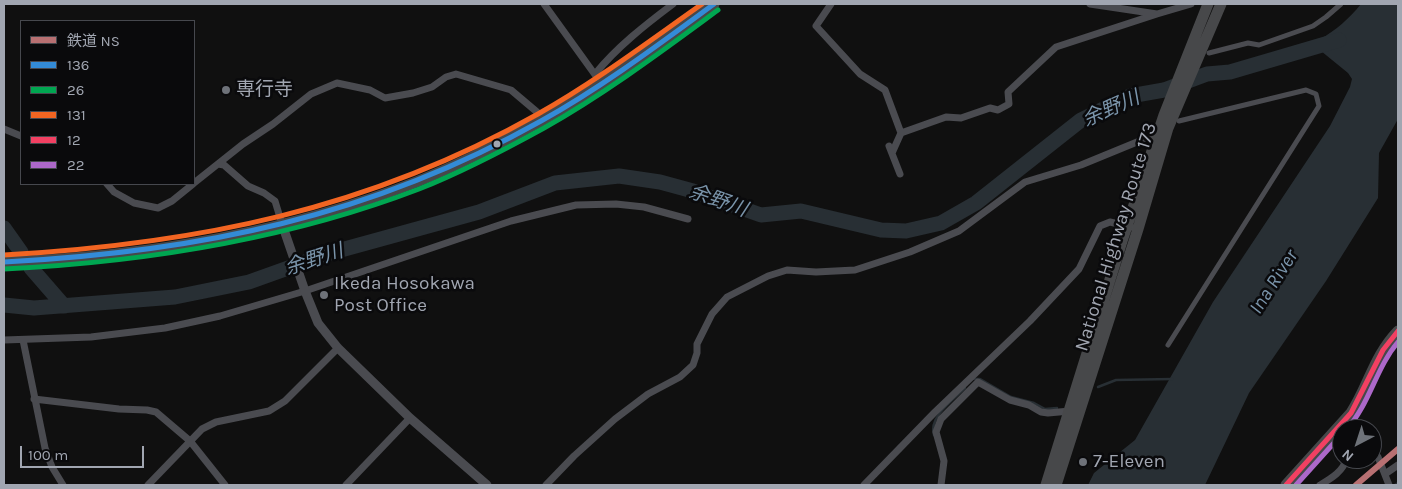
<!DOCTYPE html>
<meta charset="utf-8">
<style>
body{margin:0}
#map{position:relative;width:1402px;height:489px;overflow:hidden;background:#101010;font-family:Karla,"Noto Sans JP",sans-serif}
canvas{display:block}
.frame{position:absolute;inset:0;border:5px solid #a1a6b1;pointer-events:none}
.legend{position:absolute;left:20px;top:20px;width:175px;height:165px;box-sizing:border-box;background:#0a0a0c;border:1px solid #46484e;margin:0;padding:6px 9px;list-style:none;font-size:15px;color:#a1a6b1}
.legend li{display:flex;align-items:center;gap:10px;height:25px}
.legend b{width:25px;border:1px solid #46484e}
.north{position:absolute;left:1332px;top:419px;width:50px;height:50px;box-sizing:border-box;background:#0a0a0c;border:1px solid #46484e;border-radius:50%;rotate:220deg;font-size:14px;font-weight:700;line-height:20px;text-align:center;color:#a1a6b1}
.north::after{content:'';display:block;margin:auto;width:18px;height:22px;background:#6e7279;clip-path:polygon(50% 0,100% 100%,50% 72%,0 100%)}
.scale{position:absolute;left:20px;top:446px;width:124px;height:22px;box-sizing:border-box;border:2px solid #a1a6b1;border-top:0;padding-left:6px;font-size:15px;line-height:18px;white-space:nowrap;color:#a1a6b1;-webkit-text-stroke:4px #0a0a0c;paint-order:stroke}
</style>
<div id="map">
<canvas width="1402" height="489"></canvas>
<div class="frame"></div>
<ul class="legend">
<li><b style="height:6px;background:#b87072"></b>鉄道 NS</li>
<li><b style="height:6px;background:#338bd7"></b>136</li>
<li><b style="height:6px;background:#00a651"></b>26</li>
<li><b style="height:6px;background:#f26522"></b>131</li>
<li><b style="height:6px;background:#f24062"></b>12</li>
<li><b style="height:6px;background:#ac68c9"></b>22</li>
</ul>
<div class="north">N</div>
<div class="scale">100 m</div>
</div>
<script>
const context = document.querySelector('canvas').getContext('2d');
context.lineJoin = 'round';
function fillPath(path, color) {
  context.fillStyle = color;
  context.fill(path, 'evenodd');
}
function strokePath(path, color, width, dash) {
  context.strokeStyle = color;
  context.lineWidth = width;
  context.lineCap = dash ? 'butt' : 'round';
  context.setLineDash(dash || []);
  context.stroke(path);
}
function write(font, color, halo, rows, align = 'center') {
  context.font = font + ' Karla,"Noto Sans JP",sans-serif';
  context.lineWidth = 5;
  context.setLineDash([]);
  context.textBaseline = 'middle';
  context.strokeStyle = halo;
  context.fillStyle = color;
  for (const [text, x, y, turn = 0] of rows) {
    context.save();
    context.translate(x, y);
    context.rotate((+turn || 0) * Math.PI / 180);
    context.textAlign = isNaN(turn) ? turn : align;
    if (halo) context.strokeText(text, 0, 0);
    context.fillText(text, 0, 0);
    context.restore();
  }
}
fillPath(new Path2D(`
 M1361 4H1398V119L1379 153 1378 198 1326 281 1249 393 1205 485H1088L1094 473 1135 440 1213 302 1330 126 1350 87 1352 79 1348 73 1321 51 1319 40C1336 30 1349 19 1361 4Z`), '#282f34');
strokePath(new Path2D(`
 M974 379H980L1011 397 1034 403 1045 409 1057 408
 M1098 387 1116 380 1172 379
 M934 435C928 417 954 399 965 388
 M1395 485 1398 483`), '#282f34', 2.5);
strokePath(new Path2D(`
 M4 228 21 252
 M31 268 64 306
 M4 305 34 308 175 297 249 282 330 253 479 212 555 183 619 176 660 182 693 191 761 215 801 211 881 230 906 231 941 223 976 203 1081 120 1130 96 1164 90 1207 74 1230 72 1339 40`), '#282f34', 15);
strokePath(new Path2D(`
 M1209 53 1248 43 1259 45 1296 32 1313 26 1326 17 1341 4
 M1168 345 1319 106 1316 94 1306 90 1179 121`), '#4a4b50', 5);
strokePath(new Path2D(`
 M544 4 601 83
 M831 4 816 26 860 74 885 90 901 133 892 153
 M1090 4 1157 14 1191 4
 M595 74C617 47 645 25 673 4
 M4 129 21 136
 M901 133 946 117 961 118 990 108 998 110 1009 104 1008 92 1056 47 1157 14
 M889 146 900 174
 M218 164 224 165 248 186 264 193 275 201 282 224
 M194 183 243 144 273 124 311 94 337 83 370 90 385 98 413 93 432 87 446 77 456 74 511 90 537 112 543 120
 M107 184 114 192 134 203 158 208 172 201 193 184
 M4 340 91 337 165 328 220 316 305 291 511 221 576 205 616 204 644 207 688 219
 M23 340 45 448 52 467 63 485
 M34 399 119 409 147 410 156 412 190 441 225 485
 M1372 451 1378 457 1389 485
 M1385 474 1398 465
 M148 485 202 429 216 422 269 411 285 401 338 348
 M346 485 410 418
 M546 485 574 456 615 419 648 394 680 377 693 365 697 353V344L712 314 727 297 768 276 787 270 816 272 855 270 910 252 959 231 1025 182 1081 165 1159 133
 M864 485 935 412 1030 321 1079 269 1100 226 1110 222 1131 227
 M941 485 944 461 936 432 941 419 978 382 1010 400 1029 405 1041 412 1048 413 1070 411
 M1320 485C1330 479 1344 471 1346 459`), '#4a4b50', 7);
strokePath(new Path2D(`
 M282 224 305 291 318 323 338 348 410 418 487 485`), '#4a4b50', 9);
strokePath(new Path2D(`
 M1286 485 1351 413C1369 385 1374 356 1398 331`), '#47484a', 11);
strokePath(new Path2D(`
 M4 262C143 257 286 233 416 182 459 165 501 143 541 121 602 87 658 44 714 4
 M1046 485 1122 241 1164 115 1208 4
 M1056 485 1138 229 1168 128 1221 4`), '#47484a', 11);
strokePath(new Path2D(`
 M4 262C198 252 370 217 541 121 602 87 658 45 714 4`), '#338bd7', 5);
strokePath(new Path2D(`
 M4 269C146 262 286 240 419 189 462 172 504 150 544 128 606 93 662 51 718 10`), '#00a651', 5);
strokePath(new Path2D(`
 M4 255C196 244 368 210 538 114 595 82 648 42 702 4`), '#f26522', 5);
strokePath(new Path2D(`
 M1286 485 1351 413 1383 350 1398 331`), '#f24062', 5);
strokePath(new Path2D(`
 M1347 429C1370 403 1376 368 1398 342
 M1296 485 1342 434`), '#ac68c9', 5);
strokePath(new Path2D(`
 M1356 485 1398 449`), '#b87072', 6);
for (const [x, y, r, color] of [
 [226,90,5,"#6e7279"],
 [497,144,4.5,"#a1a6b1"],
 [324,295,5,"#6e7279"],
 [1083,462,5,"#6e7279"]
]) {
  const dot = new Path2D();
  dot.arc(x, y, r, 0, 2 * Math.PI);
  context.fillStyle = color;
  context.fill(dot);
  strokePath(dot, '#0a0a0c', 2);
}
write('19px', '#a1a6b1', '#0a0a0c', [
 ["専行寺",236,90],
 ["Ikeda Hosokawa",334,284],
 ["Post Office",334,306],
 ["7-Eleven",1093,462]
], 'left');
write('19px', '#a1a6b1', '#0a0a0c', [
 ["National Highway Route 173",1116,237,-73]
]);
write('italic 20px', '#7a94aa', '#0a0a0c', [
 ["余野川",1111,109,-24],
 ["余野川",718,201,19],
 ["余野川",314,260,-18],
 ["Ina River",1274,282,-57]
]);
</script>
